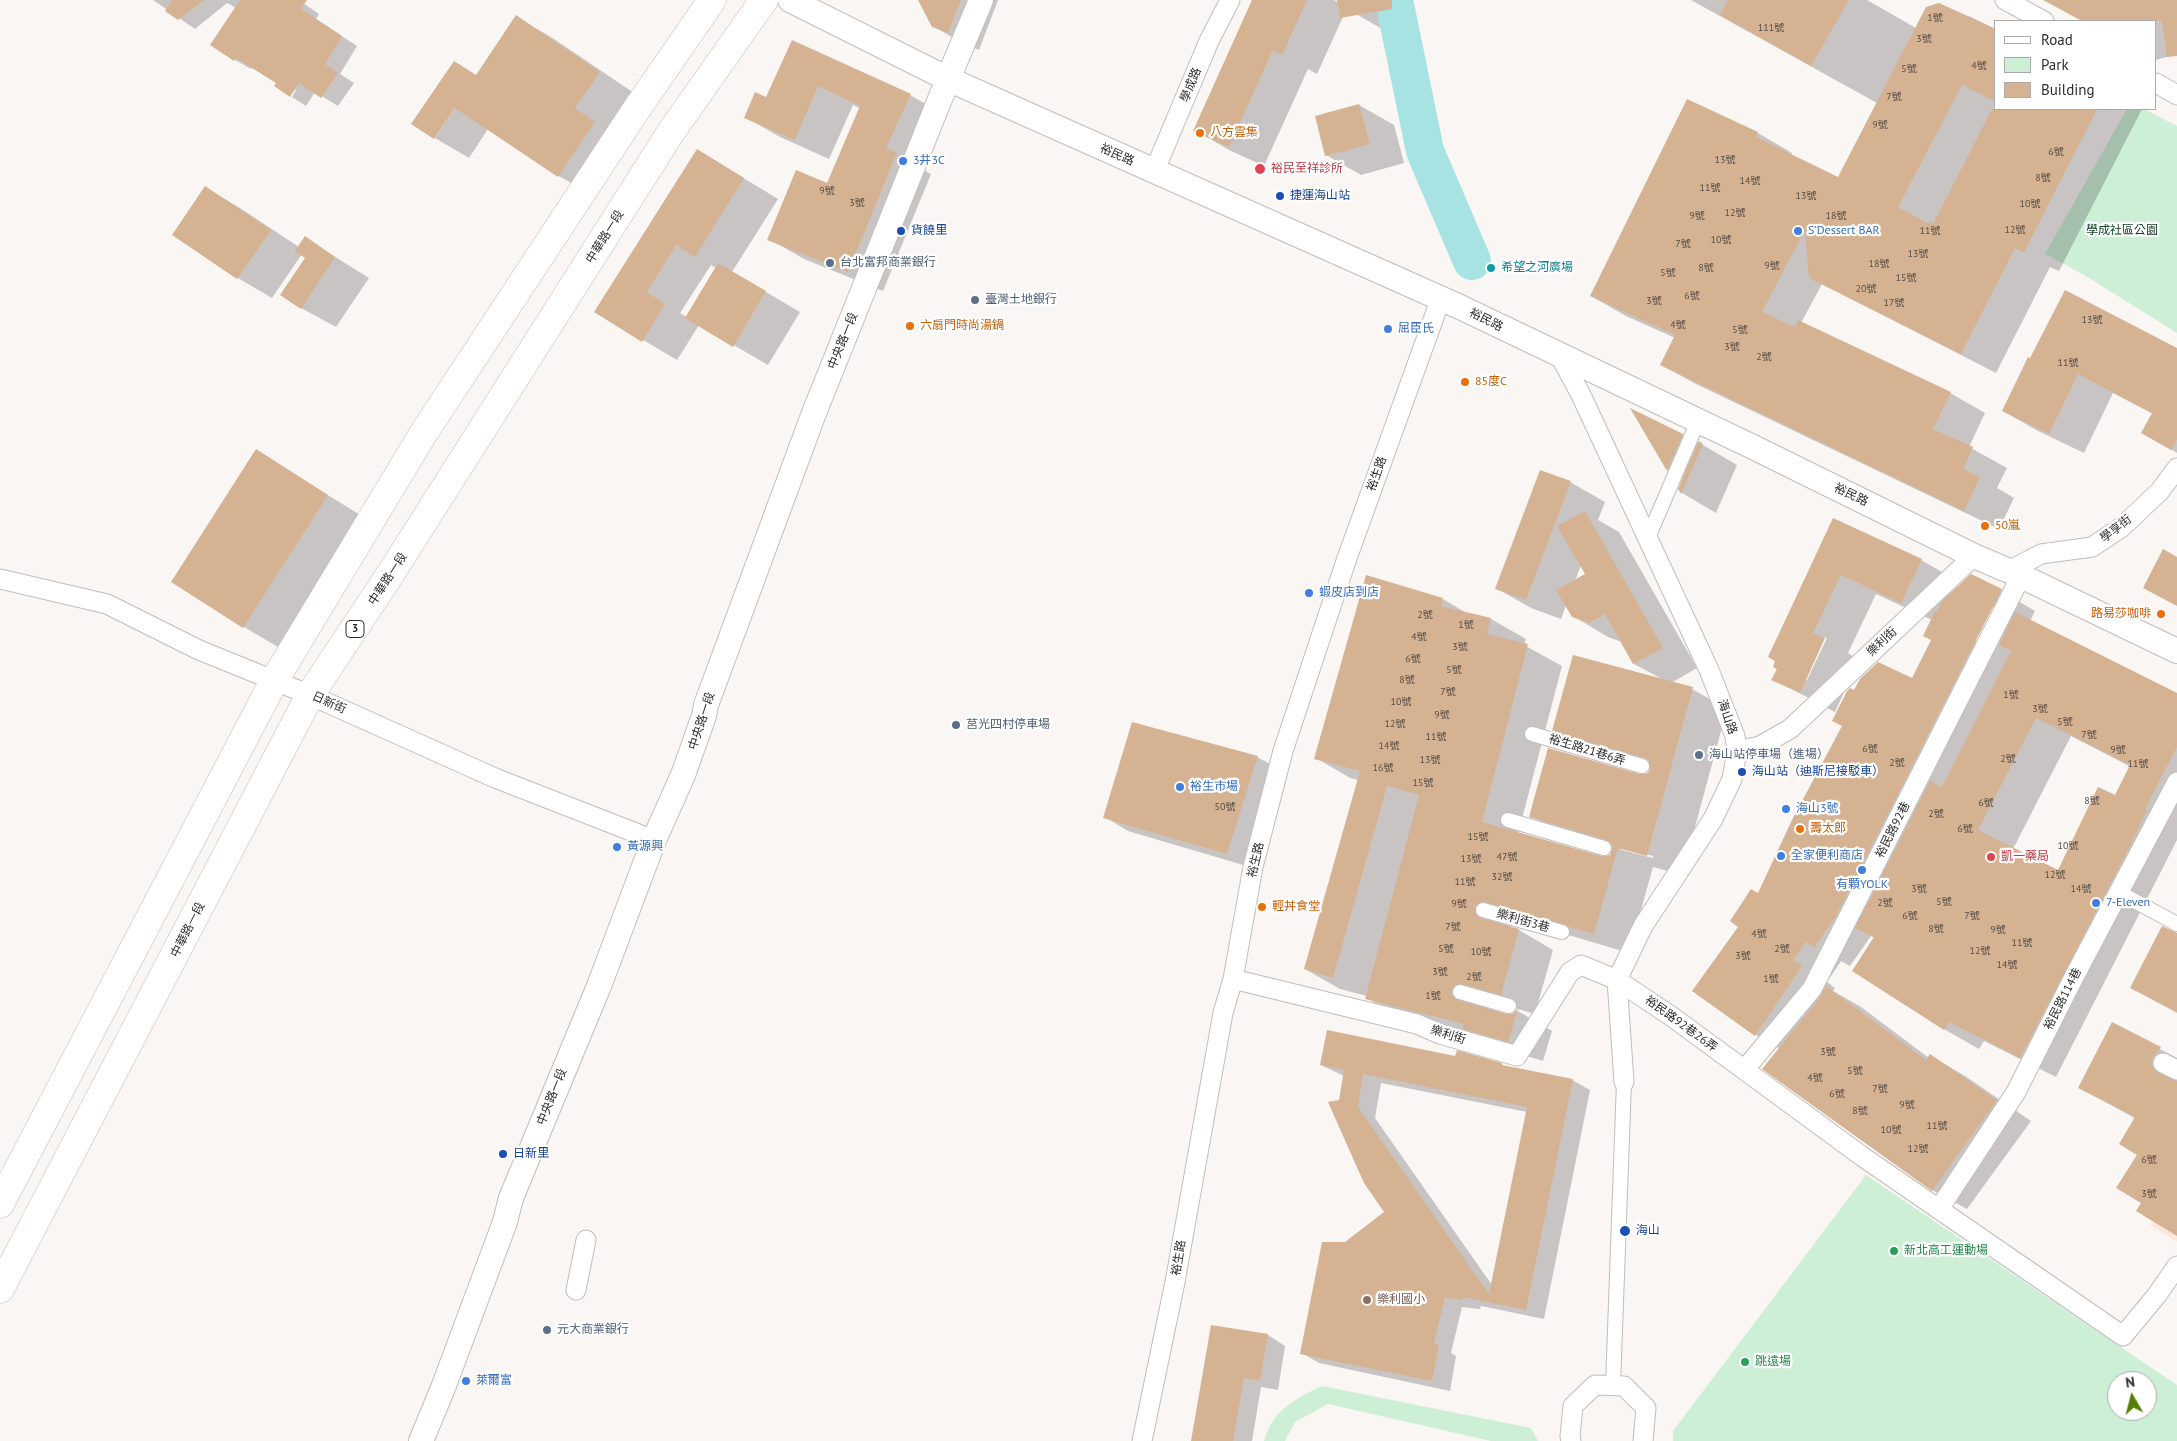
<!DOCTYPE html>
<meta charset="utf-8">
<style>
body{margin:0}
#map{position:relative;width:2177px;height:1441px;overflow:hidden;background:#f9f6f4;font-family:"PT Sans",sans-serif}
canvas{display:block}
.legend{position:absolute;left:1994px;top:20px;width:162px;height:90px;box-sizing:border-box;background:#fff;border:1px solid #ababab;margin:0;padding:6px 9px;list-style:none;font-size:15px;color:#2e2d2c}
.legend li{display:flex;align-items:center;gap:10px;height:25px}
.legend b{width:25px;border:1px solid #ababab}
.north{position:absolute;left:2107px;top:1371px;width:50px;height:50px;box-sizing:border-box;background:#fff;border:1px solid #ababab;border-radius:50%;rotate:352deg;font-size:14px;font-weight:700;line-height:20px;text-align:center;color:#2e2d2c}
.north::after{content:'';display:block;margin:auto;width:18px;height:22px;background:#537f05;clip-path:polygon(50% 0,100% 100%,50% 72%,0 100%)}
</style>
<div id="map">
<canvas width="2177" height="1441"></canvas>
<ul class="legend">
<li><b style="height:6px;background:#fff"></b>Road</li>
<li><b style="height:14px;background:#cdefd6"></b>Park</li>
<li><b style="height:14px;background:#d5b292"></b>Building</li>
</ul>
<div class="north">N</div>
</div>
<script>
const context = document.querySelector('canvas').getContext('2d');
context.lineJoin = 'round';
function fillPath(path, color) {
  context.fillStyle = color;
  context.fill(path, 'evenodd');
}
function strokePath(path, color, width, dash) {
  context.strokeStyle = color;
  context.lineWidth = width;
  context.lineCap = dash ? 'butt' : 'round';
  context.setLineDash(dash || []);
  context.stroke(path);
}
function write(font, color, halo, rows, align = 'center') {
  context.font = font + ' "PT Sans","Noto Sans TC",sans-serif';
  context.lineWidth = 4.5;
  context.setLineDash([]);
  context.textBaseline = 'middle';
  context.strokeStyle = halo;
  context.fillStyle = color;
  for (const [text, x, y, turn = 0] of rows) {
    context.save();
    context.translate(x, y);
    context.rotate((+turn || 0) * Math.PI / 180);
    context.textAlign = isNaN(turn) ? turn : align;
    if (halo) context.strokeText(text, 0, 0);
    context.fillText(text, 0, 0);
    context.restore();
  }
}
fillPath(new Path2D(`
 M2177 1182V1242L2150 1225Z`), '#fee7db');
fillPath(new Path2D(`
 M2127 109H2144L2177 126V333L2086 276 2045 254Z
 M1866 1175 2177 1385V1441H1673V1431ZM2117 1381H2147V1411H2117Z
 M1322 1386 1531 1428 1538 1441H1491L1328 1404 1295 1422 1285 1441H1264C1272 1411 1296 1398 1322 1386Z`), '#cdefd6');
fillPath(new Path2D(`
 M153 0H299L319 14 316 19 357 46 340 74 354 83 338 106 315 92 306 106 292 97 296 90 295 89 278 82 252 67 251 69 235 60 236 8 227 3 195 29Z
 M920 0H998L979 50 964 44 933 26Z
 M1254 0H1334L1347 8 1317 74 1308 69 1264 166 1229 150 1195 130Z
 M1343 0H1405L1410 31 1391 34 1356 14Z
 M1691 0H1867L1916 28 1967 19 1969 16 1996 30V109H2142L2059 271 2050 267 1996 373 1822 284 1801 323 1950 393 1985 413 1969 447 2007 468 1997 488 2014 498 1999 529 1696 384 1661 365 1675 338 1626 316 1591 296 1758 133 1792 153 1791 155 1838 178 1877 103Z
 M2048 0H2177V54L2156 60V21H2085Z
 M516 17 551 37 634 93 593 196 559 176 488 129 469 158 435 138Z
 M793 41 910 95 945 115 920 168 931 174 883 291 804 259 769 239 828 184 861 109 853 105 829 159 780 137 745 117 766 99Z
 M1359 105 1394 125 1404 163 1361 175 1326 155Z
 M732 171 778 199 732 272 800 312 768 365 699 325 677 360 596 312ZM711 265 716 268 687 317 680 313Z
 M206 188 240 208 299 247 305 238 369 278 336 327 301 308 307 258 302 254 272 298 238 278 174 235Z
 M2177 351V453L2142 433 2153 414 2113 393 2084 453 2038 431 2003 411 2028 359Z
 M1633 411 1703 445 1737 465 1716 513 1682 493 1680 489 1684 479 1668 470Z
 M256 451 362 516 278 647 244 627Z
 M1570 482 1605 502 1598 520 1619 532 1697 668 1671 683 1692 689 1727 709 1682 875 1653 867 1629 953 1521 921H1515L1509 928 1519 930 1553 950 1535 1014 1497 1003 1488 1006 1487 1010 1512 1016 1518 1011 1552 1031 1543 1061 1401 1018 1367 998V996L1340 989 1305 969 1358 780 1350 778 1316 758 1443 599 1468 614 1491 619 1526 639 1524 645 1562 666 1518 834 1602 858 1611 856 1612 850 1565 836 1531 816 1648 774 1652 769 1588 750 1554 730 1662 679 1634 664 1622 642 1608 637 1573 616 1566 605 1561 619 1531 608 1496 588ZM1581 565 1586 575 1575 581ZM1619 847 1653 856V858L1622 850Z
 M1834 520 1921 560 1956 580 1947 598 2001 591 2035 611 2030 621 2177 694V840L2056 1077 1984 1041 1979 1049 1944 1029 1875 938 1871 936 1850 966 1841 961 1827 982 1835 988 1833 991 1861 1007 1929 1058 1931 1056 1965 1076 2031 1121 1967 1209 1932 1190 1780 1049 1756 1035 1694 991 1740 926 1758 894 1843 726 1855 692 1912 680 1932 640V620L1876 594 1848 653 1859 660 1835 712 1773 679ZM1991 607H1994L1977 641 1975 639ZM1824 637 1827 638 1807 680H1804ZM2071 736 2131 767 2116 796 2059 871 2013 849Z
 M1257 757 1281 770 1250 867 1128 831 1105 817Z
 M2177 934V1013L2131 988Z
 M2112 1024 2177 1058V1235L2143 1203 2136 1119 2079 1087Z
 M1456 1057 1502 1065 1506 1067 1572 1080 1590 1090 1544 1319 1481 1306 1480 1309 1462 1307 1451 1353 1456 1356 1450 1391 1319 1363 1302 1353 1346 1243 1386 1213 1340 1101 1344 1076 1321 1065ZM1381 1083 1527 1112 1492 1285 1375 1118Z
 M1212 1326 1268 1335 1285 1346 1278 1390 1261 1387 1252 1441H1193Z`), '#0003');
strokePath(new Path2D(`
 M1394 0 1425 151 1472 261`), '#a8e3e4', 38);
fillPath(new Path2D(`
 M172 0H204L178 20 165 11Z
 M240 0H307L301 9 342 36 325 64 338 73 321 98 299 83 290 97 274 86 276 83 236 58 234 61 210 45Z
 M918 0H961L948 33 932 27Z
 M1252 0H1307L1282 55 1273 50 1229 147 1193 131Z
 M1337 0H1392V9L1340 18Z
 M1728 0H1849L1811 66 1720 15Z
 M2043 0H2177V56L2167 57 2162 21H2082Z
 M1939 3 1996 29V102L1962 85 1898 207 1929 224 1930 222 1933 224 1992 109H2097L2024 253 2015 248 1961 354 1809 278 1805 230 1762 312 1795 327 1798 320 1951 392 1933 429 1973 447 1963 469 1980 477 1964 511 1660 365 1675 335 1590 296 1687 99 1758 132 1756 137 1838 177 1926 7Z
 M516 15 600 72 575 108 595 122 558 177 455 108 434 139 411 124 454 61 476 75Z
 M792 40 911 94 886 148 897 153 848 272 767 240 796 170 827 183 860 106 818 86 795 140 744 118 755 92 766 97Z
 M1359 104 1370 144 1325 156 1315 116Z
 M697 149 744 178 695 257 676 245 647 292 665 304 642 342 594 312Z
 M205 186 271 230 237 279 172 235Z
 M305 236 335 257 301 309 280 295 305 258 295 251Z
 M718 263 766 291 733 347 685 318Z
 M2065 290 2177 348V439L2171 450 2141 433 2152 413 2078 374 2049 434 2002 411 2028 357 2030 358Z
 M1630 408 1683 434 1667 471Z
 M1699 441 1703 444 1681 494 1678 489Z
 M256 449 328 495 243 628 171 582Z
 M1540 470 1571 481 1526 600 1495 589Z
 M1585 511 1663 648 1633 664 1605 614 1589 623 1572 617 1556 590 1585 574 1557 526Z
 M1833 518 1922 559 1901 603 1841 575 1813 633 1825 638 1800 693 1771 680 1777 669 1773 667 1775 661 1768 657Z
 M2163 549 2177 557V606L2143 588Z
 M1971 574 2002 589 1835 918 1814 947 1806 942 1793 960 1802 966 1755 1036 1692 991 1738 927 1730 921 1751 889 1758 893 1792 820 1842 726 1832 721 1847 691 1850 688 1854 690 1860 679 1878 662 1912 678 1931 640 1923 636 1935 611 1937 612 1942 601Z
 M1366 575 1443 598 1441 606 1491 618 1487 634 1528 644 1482 822 1602 856 1610 855 1613 846 1607 840 1529 817 1548 748 1640 774 1648 773 1650 768 1649 760 1644 758 1552 731 1573 655 1693 687 1647 856 1618 848 1594 934 1569 927 1564 924 1485 902H1480L1475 907V913L1480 918 1519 929 1501 995 1462 984 1454 986 1451 994 1458 1000 1507 1014H1512L1518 1009 1508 1042 1463 1029 1464 1024 1365 999 1419 795 1387 786 1333 978 1304 969 1360 771 1314 759Z
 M2015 612 2177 693V747L2145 809 2147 810 2127 852 2020 1058 1949 1022 1944 1030 1852 971 1874 937 1855 928 1930 781 1942 787 2011 651 1999 645ZM2036 718 2130 765 2115 795 2098 787 2058 870 1978 830Z
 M1132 722 1258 756 1227 854 1103 818Z
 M2162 926 2177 933V1012L2130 988Z
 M1826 986 1926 1060 1930 1054 1997 1100 1932 1191 1762 1069 1821 996Z
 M2112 1022 2161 1047 2153 1058 2152 1066 2158 1073 2177 1081V1236L2136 1211 2141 1203 2116 1188 2137 1155 2119 1144 2135 1117 2078 1088Z
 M1327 1030 1455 1056 1457 1050 1502 1063V1065L1573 1079 1526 1310 1463 1297V1300L1445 1298 1434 1344H1439L1432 1381 1300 1354 1322 1242H1345L1384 1212 1364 1183 1328 1102 1339 1100 1344 1070 1320 1065ZM1363 1074 1527 1107 1489 1294 1358 1107Z
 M1211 1325 1268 1334 1260 1381 1244 1378 1233 1441H1191Z`), '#d5b292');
const pedestrian = new Path2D(`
 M1647 540 1698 421
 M1532 734 1642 766
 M1508 820 1604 848
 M2118 892 2177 924
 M1483 910 1562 932
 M1460 992 1509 1006
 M1613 1385 1624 1082`);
const minor = new Path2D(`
 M2005 0 2044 21
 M2156 83 2177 95
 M1154 172 1209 41 1230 0
 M1560 356 1581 395 1709 670 1735 736 1737 751 1732 779 1713 819 1643 926 1617 980 1624 1082
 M2009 571 2041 554 2092 547 2122 527 2160 491 2177 468
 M0 579 107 604 199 650 310 695 495 778 654 840
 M1737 751 1760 746 1790 729 1974 556
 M1233 979 1417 1024 1440 1034 1517 1056 1570 972 1581 965 1617 980 1671 1016 1863 1157 2123 1336 2157 1295 2177 1266
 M2163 1063 2177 1070
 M1744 1070 1812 989 2021 576
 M1939 1209 2016 1092 2073 979 2177 782
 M576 1290 586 1240
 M1142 1441 1175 1282 1223 1013 1233 979 1253 867 1283 751 1346 561 1441 298
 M1571 1441 1570 1436 1573 1406 1595 1385 1624 1386 1646 1408 1643 1441`);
const tertiary = new Path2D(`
 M790 0 948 79 1460 307 1753 447 1974 556 2021 576 2177 651
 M421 1441 443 1388 505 1222 511 1198 599 986 654 840 683 775 704 716 706 705 814 413 948 79 981 0`);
const primary = new Path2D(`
 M0 1204 274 681 423 434 636 110 712 0
 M0 1289 310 695 391 573 671 132 764 0`);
strokePath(pedestrian, '#c0bdbc', 16);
strokePath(minor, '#c0bdbc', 21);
strokePath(tertiary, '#c0bdbc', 26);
strokePath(primary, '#c0bdbc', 29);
strokePath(pedestrian, '#fff', 14);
strokePath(minor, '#fff', 19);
strokePath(tertiary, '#fff', 24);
strokePath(primary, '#fff', 28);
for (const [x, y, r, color] of [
 [1200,133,5,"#e8710a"],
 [903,161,5,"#3f7fe0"],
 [1260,169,6,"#e0444e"],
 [1280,196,5,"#1a4fb4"],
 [901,231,5,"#1a4fb4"],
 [1798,231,5,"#3f7fe0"],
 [830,263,5,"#5c6f8a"],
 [1491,268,5,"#0f9aa8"],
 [975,300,5,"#5c6f8a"],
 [910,326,5,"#e8710a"],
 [1388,329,5,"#3f7fe0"],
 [1465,382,5,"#e8710a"],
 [1985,526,5,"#e8710a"],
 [1309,593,5,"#3f7fe0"],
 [2161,614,5,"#e8710a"],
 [956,725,5,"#5c6f8a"],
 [1699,755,5,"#5c6f8a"],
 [1742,772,5,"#1a4fb4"],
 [1180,787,5,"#3f7fe0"],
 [1786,809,5,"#3f7fe0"],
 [1800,829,5,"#e8710a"],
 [617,847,5,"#3f7fe0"],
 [1781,856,5,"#3f7fe0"],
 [1991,857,5,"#e0444e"],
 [1862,870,5,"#3f7fe0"],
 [2096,903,5,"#3f7fe0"],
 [1262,907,5,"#e8710a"],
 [503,1154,5,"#1a4fb4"],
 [1625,1231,6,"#1a4fb4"],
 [1894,1251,5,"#2e9e5b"],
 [1367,1300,5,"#8d6e63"],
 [547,1330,5,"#5c6f8a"],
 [1745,1362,5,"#2e9e5b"],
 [466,1381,5,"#3f7fe0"]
]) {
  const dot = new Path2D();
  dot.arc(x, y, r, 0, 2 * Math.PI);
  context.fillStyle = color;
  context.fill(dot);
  strokePath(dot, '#fff', 2);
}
write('10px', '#584e46', null, [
 ["1號",1935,18],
 ["111號",1771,28],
 ["3號",1924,39],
 ["4號",1979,66],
 ["5號",1909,69],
 ["7號",1894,97],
 ["9號",1880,125],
 ["6號",2056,152],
 ["13號",1725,160],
 ["8號",2043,178],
 ["14號",1750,181],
 ["11號",1710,188],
 ["9號",827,191],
 ["13號",1806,196],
 ["3號",857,203],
 ["10號",2030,204],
 ["12號",1735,213],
 ["9號",1697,216],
 ["18號",1836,216],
 ["12號",2015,230],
 ["11號",1930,231],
 ["10號",1721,240],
 ["7號",1683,244],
 ["13號",1918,254],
 ["18號",1879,264],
 ["9號",1772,266],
 ["8號",1706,268],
 ["5號",1668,273],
 ["15號",1906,278],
 ["20號",1866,289],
 ["6號",1692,296],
 ["3號",1654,301],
 ["17號",1894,303],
 ["13號",2092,320],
 ["4號",1678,325],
 ["5號",1740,330],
 ["3號",1732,347],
 ["2號",1764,357],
 ["11號",2068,363],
 ["2號",1425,615],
 ["1號",1466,625],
 ["4號",1419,637],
 ["3號",1460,647],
 ["6號",1413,659],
 ["5號",1454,670],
 ["8號",1407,680],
 ["7號",1448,692],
 ["1號",2011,695],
 ["10號",1401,702],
 ["3號",2040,709],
 ["9號",1442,715],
 ["5號",2065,722],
 ["12號",1395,724],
 ["7號",2089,735],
 ["11號",1436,737],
 ["14號",1389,746],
 ["6號",1870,749],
 ["9號",2118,750],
 ["2號",2008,759],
 ["13號",1430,760],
 ["2號",1897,763],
 ["11號",2138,764],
 ["16號",1383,768],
 ["15號",1423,783],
 ["8號",2092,801],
 ["6號",1986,803],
 ["50號",1225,807],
 ["2號",1936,814],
 ["6號",1965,829],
 ["15號",1478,837],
 ["10號",2068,846],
 ["47號",1507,857],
 ["13號",1471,859],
 ["12號",2055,875],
 ["32號",1502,877],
 ["11號",1465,882],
 ["3號",1919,889],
 ["14號",2081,889],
 ["5號",1944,902],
 ["2號",1885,903],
 ["9號",1459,904],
 ["6號",1910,916],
 ["7號",1972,916],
 ["7號",1453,927],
 ["8號",1936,929],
 ["9號",1998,930],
 ["4號",1759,934],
 ["11號",2022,943],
 ["5號",1446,949],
 ["2號",1782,949],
 ["12號",1980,951],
 ["10號",1481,952],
 ["3號",1743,956],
 ["14號",2007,965],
 ["3號",1440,972],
 ["2號",1474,977],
 ["1號",1771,979],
 ["1號",1433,996],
 ["3號",1828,1052],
 ["5號",1855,1071],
 ["4號",1815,1078],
 ["7號",1880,1089],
 ["6號",1837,1094],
 ["9號",1907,1105],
 ["8號",1860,1111],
 ["11號",1937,1126],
 ["10號",1891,1130],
 ["12號",1918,1149],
 ["6號",2149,1160],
 ["3號",2149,1194]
]);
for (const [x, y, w] of [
 [355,629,18]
]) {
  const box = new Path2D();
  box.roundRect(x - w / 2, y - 8.5, w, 17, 4);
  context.fillStyle = '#fff';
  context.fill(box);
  strokePath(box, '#2e2d2c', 1);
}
write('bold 11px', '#2e2d2c', null, [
 ["3",355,629]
]);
write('12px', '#2e2d2c', '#fff', [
 ["學成路",1191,85,-68],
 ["裕民路",1117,155,24],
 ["中華路一段",605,237,-58],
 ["裕民路",1486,320,27],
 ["中央路一段",843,341,-68],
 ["裕生路",1377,474,-70],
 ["裕民路",1851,495,26],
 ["學享街",2116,529,-38],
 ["中華路一段",388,579,-57],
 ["樂利街",1882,642,-43],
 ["日新街",329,703,24],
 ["海山路",1727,717,71],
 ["中央路一段",702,721,-72],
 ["裕生路21巷6弄",1587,750,17],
 ["裕民路92巷",1893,830,-63],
 ["裕生路",1256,860,-77],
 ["樂利街3巷",1523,921,16],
 ["中華路一段",188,930,-63],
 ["裕民路114巷",2063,999,-63],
 ["裕民路92巷26弄",1681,1024,36],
 ["樂利街",1448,1035,18],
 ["中央路一段",552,1097,-68],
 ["裕生路",1179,1258,-81]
]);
write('12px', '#c56008', '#fff', [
 ["八方雲集",1210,133],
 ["六扇門時尚湯鍋",920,326],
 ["85度C",1475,382],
 ["50嵐",1995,526],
 ["路易莎咖啡",2151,614,"right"],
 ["壽太郎",1810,829],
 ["輕丼食堂",1272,907]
], 'left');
write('12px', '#366cbe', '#fff', [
 ["3井3C",913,161],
 ["S’Dessert BAR",1808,231],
 ["屈臣氏",1398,329],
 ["蝦皮店到店",1319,593],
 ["裕生市場",1190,787],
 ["海山3號",1796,809],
 ["黃源興",627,847],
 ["全家便利商店",1791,856],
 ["有顆YOLK",1862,885,"center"],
 ["7-Eleven",2106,903],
 ["萊爾富",476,1381]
], 'left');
write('12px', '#be3a42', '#fff', [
 ["裕民至祥診所",1271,169],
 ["凱一藥局",2001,857]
], 'left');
write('12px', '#164399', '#fff', [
 ["捷運海山站",1290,196],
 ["貨饒里",911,231],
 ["海山站（迪斯尼接駁車）",1752,772],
 ["日新里",513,1154],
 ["海山",1636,1231]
], 'left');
write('12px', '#134225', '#fff', [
 ["學成社區公園",2122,231]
]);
write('12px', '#4e5e75', '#fff', [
 ["台北富邦商業銀行",840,263],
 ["臺灣土地銀行",985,300],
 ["莒光四村停車場",966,725],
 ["海山站停車場（進場）",1709,755],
 ["元大商業銀行",557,1330]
], 'left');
write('12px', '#0d838f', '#fff', [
 ["希望之河廣場",1501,268]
], 'left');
write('12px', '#27864d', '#fff', [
 ["新北高工運動場",1904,1251],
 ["跳遠場",1755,1362]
], 'left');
write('12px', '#785e54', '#fff', [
 ["樂利國小",1377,1300]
], 'left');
</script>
